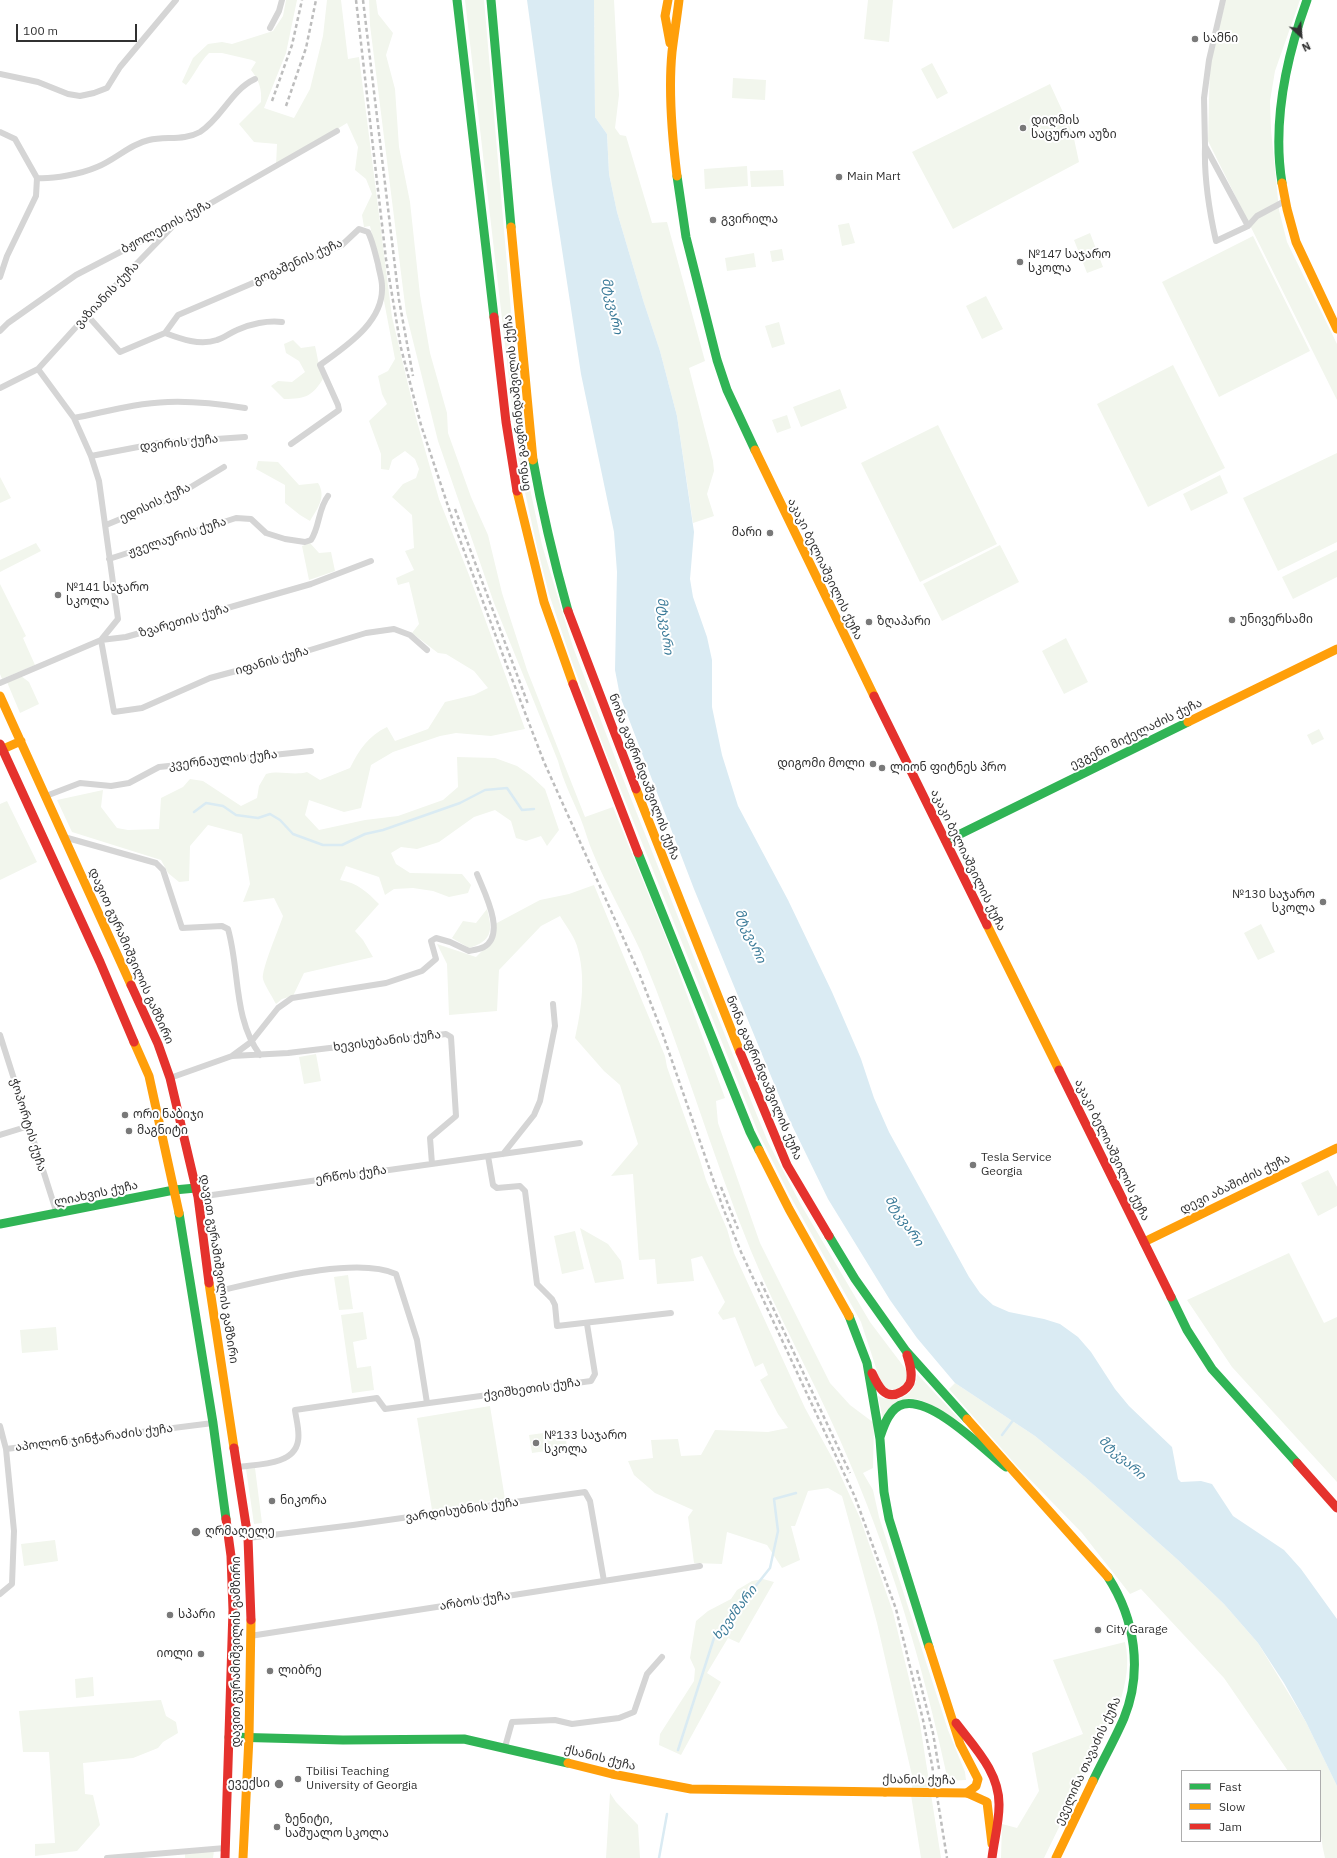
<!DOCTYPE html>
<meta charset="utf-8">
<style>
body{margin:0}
#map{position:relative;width:1337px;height:1858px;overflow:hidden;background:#fff;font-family:"IBM Plex Sans",sans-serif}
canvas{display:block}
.legend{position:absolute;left:1181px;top:1770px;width:140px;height:72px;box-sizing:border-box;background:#fff;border:1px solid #adadad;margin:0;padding:5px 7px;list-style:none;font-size:12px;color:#313131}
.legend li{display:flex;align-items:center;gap:8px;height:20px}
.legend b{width:20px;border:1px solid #adadad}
.north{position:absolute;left:1281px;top:16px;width:40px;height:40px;-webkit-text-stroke:3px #fff;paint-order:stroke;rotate:154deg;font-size:11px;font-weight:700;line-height:16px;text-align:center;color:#313131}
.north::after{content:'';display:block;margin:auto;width:14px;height:18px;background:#313131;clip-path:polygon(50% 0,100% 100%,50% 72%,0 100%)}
.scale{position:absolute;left:16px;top:24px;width:121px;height:18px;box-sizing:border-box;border:2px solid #313131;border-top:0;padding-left:5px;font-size:12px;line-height:14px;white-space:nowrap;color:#313131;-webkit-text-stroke:3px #fff;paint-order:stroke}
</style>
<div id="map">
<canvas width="1337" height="1858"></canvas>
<ul class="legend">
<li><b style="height:5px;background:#30b455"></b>Fast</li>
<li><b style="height:5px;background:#ff9f0a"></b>Slow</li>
<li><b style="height:5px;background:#e5322d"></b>Jam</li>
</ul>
<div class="north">N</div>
<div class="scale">100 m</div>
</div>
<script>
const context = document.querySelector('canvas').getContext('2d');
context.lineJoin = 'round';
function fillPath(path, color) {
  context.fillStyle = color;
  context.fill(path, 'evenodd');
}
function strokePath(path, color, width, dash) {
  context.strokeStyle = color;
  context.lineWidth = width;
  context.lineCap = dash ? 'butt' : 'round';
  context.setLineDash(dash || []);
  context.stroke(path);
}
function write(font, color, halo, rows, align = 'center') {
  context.font = font + ' "IBM Plex Sans","Noto Sans Georgian",sans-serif';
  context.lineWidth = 4;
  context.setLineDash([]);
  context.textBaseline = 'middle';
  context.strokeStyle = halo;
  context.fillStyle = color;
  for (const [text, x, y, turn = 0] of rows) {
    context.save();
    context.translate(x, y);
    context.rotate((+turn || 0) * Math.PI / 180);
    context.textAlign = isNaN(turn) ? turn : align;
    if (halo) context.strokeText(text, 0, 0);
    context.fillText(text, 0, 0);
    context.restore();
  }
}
fillPath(new Path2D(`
 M286 0H297L286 53 264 108 294 118 310 89 323 36 327 0H341L348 59 359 57 392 317 416 418 439 499 469 575 525 729 491 736 456 733 440 736 393 752 371 765 361 808 344 812 309 800 305 815 319 830 365 820 398 816 443 800 458 787 457 757 495 758 517 766 530 775 545 789 559 830 547 846 541 836 526 841 516 838 511 821 495 810 474 817 439 842 417 849 401 847 391 853 396 864 410 873 462 874 471 885 468 893 449 897 433 891 413 888 394 889 385 895 379 877 346 866 340 880C358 883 367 892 379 904L355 931 363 940 373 957 304 973 293 996 282 999 276 1004C273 998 264 984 263 979 261 970 279 929 283 916L274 898 243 902 250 884 242 834 208 825 190 846 189 881 179 882 168 873 161 860 72 832 57 800 103 790 101 807 117 828 128 830 159 829 161 798 183 787 190 779 203 781 241 806 257 798 259 786 266 774C280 770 293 776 307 772L320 780 350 768C359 750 368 736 387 727L395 741 428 729 445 702 474 695 488 688 474 671 446 654 438 653 412 633 419 624 409 582 398 585 396 578 414 570 405 551 414 548 412 515 392 497 403 484 416 478 419 469 415 459 405 451 392 460 389 470 381 469V454L369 421 387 404 382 394 378 376 388 371 395 359 384 301V285L370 226 364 227 362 215 372 194 366 179 355 170 358 147 347 123 276 166 277 144 254 142 239 124 261 102C262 89 259 80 251 70L256 62 252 60 222 53H209C199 63 195 74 186 85L182 82 193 58 208 44 222 42 232 44 273 31 283 16Z
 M369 0H376L378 14 393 33 386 55 395 89 399 147 410 202 420 295 430 353 447 413 448 433 471 497 488 535 502 593 527 670 585 817 613 807 666 938 725 1098 716 1101 718 1123 760 1243 830 1383 850 1405 874 1423 873 1468 863 1473 873 1490 879 1517 948 1730 965 1772 966 1780 948 1781C923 1664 889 1550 840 1440 812 1377 778 1316 751 1251 711 1153 682 1050 641 952 626 919 607 887 593 853 588 842 585 829 580 817 572 798 563 781 558 761L494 603 438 441 406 313 370 25Z
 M465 0H484L521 426 529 484 542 545 573 647 624 781 754 1108 768 1142 800 1203 870 1322 907 1371 906 1382 898 1389H886L880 1380 861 1322 789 1194 758 1132 606 753 572 662 549 594 537 547 519 465Z
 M594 0H614L619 95 615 128 620 135 626 136 652 223 667 222 705 361 689 368 713 461 714 471 707 494 714 516 693 523 677 416 660 351 644 303 617 212 609 174 607 134 595 117Z
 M868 0H893L889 42 864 39Z
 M1226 0H1300L1275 71 1270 101 1271 130 1279 210 1287 242 1337 344V400L1208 141 1210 62Z
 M932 63 948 93 937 99 921 69Z
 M733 78 766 80 765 100 732 98Z
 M1050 84 1073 134 1079 162 953 229 912 152Z
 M747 166 748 186 705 189 704 169Z
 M783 170 784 186 751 187 750 171Z
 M849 223 855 243 842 246 838 225Z
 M1090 233 1103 267 1087 273 1074 240Z
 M1253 236 1310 351 1219 397 1162 282Z
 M782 249 784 260 772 262 770 251Z
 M754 253 756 267 727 271 725 258Z
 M986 296 1003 329 982 339 966 306Z
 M779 322 785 344 772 348 765 326Z
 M293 340 301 348 315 346C318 358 318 366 324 377 313 396 306 399 284 399L271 386 278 381 292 382 305 372 299 361 286 353 284 344Z
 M1173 365 1225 468 1148 507 1097 404Z
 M840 389 847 408 801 427 793 407Z
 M787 415 791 428 777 433 772 420Z
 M938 425 997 544 920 582 861 463Z
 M1337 453V542L1278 571 1243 498Z
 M258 461 278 462 299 485 318 483C327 497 317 509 310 521L300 515 285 503V485L256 469Z
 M1220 475 1228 493 1191 511 1183 494Z
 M0 477 11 498 0 503Z
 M36 543 41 551 0 572V560Z
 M310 543 319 553 331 552 335 571 309 580 302 546Z
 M1000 545 1019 582 942 621 923 584Z
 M1337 550V577L1293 599 1282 577Z
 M0 584 26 636 23 638 35 665 2 679 0 674Z
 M1066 638 1088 682 1064 694 1042 651Z
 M21 676 29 682 39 704 20 713 7 682Z
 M1319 729 1324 739 1312 745 1307 735Z
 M7 801 37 862 0 880V804Z
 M594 885 665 1056 667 1067 700 1160 706 1180 727 1229 734 1253 805 1408 835 1463 860 1518 893 1612 920 1724 941 1858H921L911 1795 913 1780 877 1623 842 1496 828 1488 808 1491 795 1526H791L800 1560 782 1568 767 1545 727 1532 722 1564 694 1563 688 1517 693 1510 655 1493 634 1475 628 1461 653 1458 651 1440 678 1439 681 1456 701 1455 715 1430 768 1432 788 1428 778 1414 760 1380 768 1375 763 1363 755 1367 735 1317 723 1320 718 1313 725 1302 702 1256 691 1259 694 1281 657 1284 655 1259 639 1260 633 1174 611 1176 638 1144 620 1085 604 1071 575 1038C582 1007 586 977 577 946 574 936 566 926 560 916L541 926 499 970 497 1011 449 1015 447 964 437 944 476 957 493 940 495 924 540 900 569 894Z
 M487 909C493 931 492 941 469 948L452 938 463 921 476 923Z
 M1261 924 1275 952 1258 960 1244 933Z
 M316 1054 321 1081 304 1084 299 1057Z
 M1328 1170 1337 1187V1206L1318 1216 1301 1183Z
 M580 1228 608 1244 621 1261 624 1279 595 1283Z
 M575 1231 584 1269 562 1274 554 1236Z
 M1289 1253 1324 1323 1337 1317V1482L1232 1367 1187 1300Z
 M348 1275 353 1309 339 1310 334 1277Z
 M363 1312 367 1339 353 1342 357 1368 371 1366 374 1390 352 1393 341 1315Z
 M56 1327 58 1350 22 1353 20 1330Z
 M917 1374 963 1423C934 1411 908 1377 883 1419L878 1396C898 1405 916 1395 917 1374Z
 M955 1383 1035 1436 1085 1477 1178 1560 1224 1604 1258 1643 1306 1722 1337 1786V1858H1325C1318 1830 1320 1800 1320 1771H1288L1224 1678 1141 1589 1130 1594 1082 1533 1016 1465 949 1389Z
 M490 1406 505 1499 432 1510 417 1418Z
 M565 1430 567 1448 532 1453 529 1435Z
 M255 1468 262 1523 254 1524 246 1469Z
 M55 1540 58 1561 24 1566 21 1544Z
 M763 1579 774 1582 739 1643 728 1638 707 1673 721 1682 681 1755 659 1745 660 1734 694 1681 695 1669 690 1658 696 1621 708 1611 731 1599 737 1590 752 1581Z
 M1125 1642C1130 1663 1126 1682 1120 1702L1044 1858H1001L1002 1824 1017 1828 1039 1791 1032 1753 1083 1734 1053 1660Z
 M93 1677 94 1696 76 1698 75 1679Z
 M161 1700 166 1716 176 1722 178 1733 163 1742 158 1748 133 1758 83 1763 85 1794 93 1795 100 1825 77 1851 35 1856V1844L55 1843 49 1752H23L19 1711Z
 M610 1793 616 1802 638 1825 640 1858H606Z
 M214 1851 213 1858H185V1854Z`), '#f2f6ed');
fillPath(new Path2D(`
 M527 0H594L595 117 607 134 609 174 617 212 644 303 660 351 677 416 694 532 690 579 693 597 707 637 712 660V707L722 755 738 806 788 900 832 992 861 1059 874 1098 889 1132 969 1277 980 1293 993 1305 1009 1312 1044 1319 1060 1324 1078 1337 1091 1352 1115 1389 1129 1406 1172 1447 1178 1479 1181 1482 1201 1481 1212 1484 1233 1516 1284 1550 1301 1569 1337 1619V1786L1306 1722 1284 1683 1258 1643 1224 1604 1178 1560 1085 1477 1035 1436 955 1383 917 1338 890 1300 828 1199 787 1115 694 889 620 696 615 670 617 572 614 532 581 374 552 184Z`), '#daebf3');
strokePath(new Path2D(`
 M194 812 206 803 223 806 236 815 258 818 270 814 280 820 293 834 323 845H342L365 834 383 830 460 803 485 790 507 788 522 810 534 809
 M1002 1435 1014 1419
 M678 1750 714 1638 770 1568 778 1531 774 1499 796 1493
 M659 1858 667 1814`), '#daebf3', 2.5);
strokePath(new Path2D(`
 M1223 0 1209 60 1204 98 1205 146 1248 226
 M270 28 279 11 282 0
 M0 74 38 82 68 94 80 96 94 93 107 88 120 67 176 0
 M0 132 15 139 37 178
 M1205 147C1204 179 1209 210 1216 241L1248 226 1257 216 1285 201
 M37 178C54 179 81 174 97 167 115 160 130 144 149 140 165 136 184 141 200 132 222 118 231 90 255 79
 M0 277 7 256 36 196 37 178
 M87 315 120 352 165 333 178 315 342 245 359 229 368 232C373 242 375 253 378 264 379 271 382 279 382 286 384 322 346 346 320 365L338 405 339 410 291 444
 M0 331 8 323 76 275 178 222 337 131
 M165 333C181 339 200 346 217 340 224 338 230 333 237 330 250 324 268 320 282 322
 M38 369 74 418 91 456 99 481 118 619 101 640 114 712 142 708 210 678 277 660 366 633 394 629 410 635 427 650
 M0 388 38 369 87 315 174 225
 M74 418C105 412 136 403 168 402 194 401 220 404 245 408
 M91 456 159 443 245 437
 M106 525 176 496 224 467
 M109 559 236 518 251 519 266 533 285 539 305 542 311 540C320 526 318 509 328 496
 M0 683 101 640 126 637 311 584 371 561
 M46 796 80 783 111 786 129 783 159 767 311 751
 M64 837 156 863 163 870 182 928 222 926 228 929C240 971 233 1018 260 1055
 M0 1035 57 1214
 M232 1056 251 1042 278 1008 292 998 386 983 422 971 436 959 431 941 436 938 450 942 469 951C474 950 480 949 484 947 507 934 483 890 477 874
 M170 1078 232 1056 288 1053 446 1034 451 1037 456 1116 430 1138 432 1164
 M0 1135 29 1126
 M503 1154 534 1115 540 1101 555 1026 553 1004
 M488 1156 493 1185 497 1188 520 1186 525 1191 537 1284 552 1299 555 1305 557 1326 671 1313
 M198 1197 580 1143
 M210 1293C256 1283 354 1255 396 1274L417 1340 427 1403
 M0 1426 6 1449 14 1531 12 1584 0 1594
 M6 1449 213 1423
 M237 1467C256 1464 294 1466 298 1441 300 1431 296 1419 295 1410L377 1398 385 1409 591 1381 595 1374 587 1324
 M248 1538 353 1525 585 1492 590 1501 604 1581
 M250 1636 700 1566
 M505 1747 512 1722 555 1720 572 1724 619 1718 634 1712 647 1674 662 1657
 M107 1858 225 1848`), '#d5d5d5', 6);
strokePath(new Path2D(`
 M457 0 494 317
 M491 0 511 227
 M677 176 686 237 717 360 727 390 755 450
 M1282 183C1272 121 1286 58 1307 0
 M533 460C542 511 554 561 568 611
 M946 841 1188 722
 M638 853 750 1132 759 1150
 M179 1213 213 1423 226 1519
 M0 1224 174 1190 196 1188
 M829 1236 855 1279 906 1351 967 1419
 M1171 1297 1187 1330 1212 1369 1297 1463
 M849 1316 867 1363 880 1439 884 1492 889 1519 929 1647
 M880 1437C884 1425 890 1407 904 1404 934 1398 984 1450 1006 1467
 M229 1737 343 1740 464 1739 568 1763
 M1093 1781C1103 1760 1115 1739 1124 1718 1143 1671 1135 1619 1108 1577`), '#30b455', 9);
strokePath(new Path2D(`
 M668 0 665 16 670 43
 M677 176C672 136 668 93 672 52 674 35 677 17 679 0
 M1282 183 1287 209 1296 242 1337 329
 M511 227 533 460
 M755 450 874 696
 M517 491 544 602 573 684
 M0 696 131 985
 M1188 722 1337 649
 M3 749 21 741
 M636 789 740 1052
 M987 925 1059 1070
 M134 1042 149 1076 179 1213
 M759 1150 789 1209 849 1316
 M1144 1242 1337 1148
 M209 1283 234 1448
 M967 1419 1108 1577
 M929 1647 960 1744 978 1779 976 1786 967 1793 987 1802 992 1844
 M568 1763 612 1774 691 1789 885 1792
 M243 1858 249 1737 251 1620
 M1056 1858 1093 1781`), '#ff9f0a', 9);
strokePath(new Path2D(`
 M494 317 506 422 517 491
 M568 611 636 789
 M573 684 638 853
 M874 696 987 925
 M0 744 100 962 134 1042
 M131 985 158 1044 170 1078 198 1197 209 1283
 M740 1052 787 1165 829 1236
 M1059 1070 1171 1297
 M872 1373C878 1386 885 1401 901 1392 905 1390 908 1387 910 1383 913 1374 910 1364 907 1355
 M234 1448 248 1538 251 1620
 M1297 1463 1337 1508
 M956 1723C975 1748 1000 1773 999 1806 999 1823 994 1841 992 1858
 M225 1858 233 1610 231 1556 226 1519`), '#e5322d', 9);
strokePath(new Path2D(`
 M356 0 386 259 401 348 421 425 454 524 507 666 544 762 639 973 662 1032 723 1208 741 1252 855 1497 896 1609 923 1720 932 1765 947 1858
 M363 0 399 300 413 376
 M272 101 292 45 302 0
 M286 106 306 48 316 0
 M455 509 528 704
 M721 1187 738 1229
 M761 1282 850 1473
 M917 1670 933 1733 939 1769`), '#bdbdbd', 2.5, [4, 3]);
strokePath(new Path2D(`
 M885 1792 967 1793`), '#ff9f0a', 9);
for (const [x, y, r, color] of [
 [1195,39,4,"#797979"],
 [1023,128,4,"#797979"],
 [839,177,4,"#797979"],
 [713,220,4,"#797979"],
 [1020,262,4,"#797979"],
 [770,533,4,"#797979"],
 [58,595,4,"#797979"],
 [1232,620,4,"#797979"],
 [869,622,4,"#797979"],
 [873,764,4,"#797979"],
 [882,768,4,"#797979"],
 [1323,902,4,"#797979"],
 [125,1115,4,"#797979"],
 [129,1131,4,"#797979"],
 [973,1165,4,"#797979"],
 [536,1443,4,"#797979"],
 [272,1501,4,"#797979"],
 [196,1532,5,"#797979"],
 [170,1615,4,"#797979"],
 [1098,1630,4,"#797979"],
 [201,1654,4,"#797979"],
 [270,1671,4,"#797979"],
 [298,1779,4,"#797979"],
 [279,1784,5,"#797979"],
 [277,1827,4,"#797979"]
]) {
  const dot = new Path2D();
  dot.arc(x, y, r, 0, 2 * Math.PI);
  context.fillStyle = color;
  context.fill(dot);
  strokePath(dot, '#fff', 1.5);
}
write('12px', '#313131', '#fff', [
 ["სამნი",1203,39],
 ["დიღმის",1031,121],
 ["საცურაო აუზი",1031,135],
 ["Main Mart",847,177],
 ["გვირილა",721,220],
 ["№147 საჯარო",1028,255],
 ["სკოლა",1028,269],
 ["მარი",762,533,"right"],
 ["№141 საჯარო",66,588],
 ["სკოლა",66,602],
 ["უნივერსამი",1240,620],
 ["ზღაპარი",877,622],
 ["დიგომი მოლი",865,764,"right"],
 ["ლიონ ფიტნეს პრო",890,768],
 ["№130 საჯარო",1315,895,"right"],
 ["სკოლა",1315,909,"right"],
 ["ორი ნაბიჯი",133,1115],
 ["მაგნიტი",137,1131],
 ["Tesla Service",981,1158],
 ["Georgia",981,1172],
 ["№133 საჯარო",544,1436],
 ["სკოლა",544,1450],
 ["ნიკორა",280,1501],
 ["ღრმაღელე",205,1532],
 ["სპარი",178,1615],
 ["City Garage",1106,1630],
 ["იოლი",193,1654,"right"],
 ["ლიბრე",278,1671],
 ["Tbilisi Teaching",306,1772],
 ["University of Georgia",306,1786],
 ["ევექსი",270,1784,"right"],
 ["ზენიტი,",285,1820],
 ["საშუალო სკოლა",285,1834]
], 'left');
write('12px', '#313131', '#fff', [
 ["ბჟოლეთის ქუჩა",166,227,-28],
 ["გოგაშენის ქუჩა",298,262,-24],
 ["ვაზიანის ქუჩა",107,295,-46],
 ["ნონა გაფრინდაშვილის ქუჩა",517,403,-96],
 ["დვირის ქუჩა",179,443,-6],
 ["ედისის ქუჩა",155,503,-25],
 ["ჟველაურის ქუჩა",177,537,-18],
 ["აკაკი ბელიაშვილის ქუჩა",825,569,64],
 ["ზვარეთის ქუჩა",184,621,-16],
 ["იფანის ქუჩა",272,661,-16],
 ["ევგენი მიქელაძის ქუჩა",1136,734,-26],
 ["კვერნაულის ქუჩა",223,760,-6],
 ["ნონა გაფრინდაშვილის ქუჩა",644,777,69],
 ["აკაკი ბელიაშვილის ქუჩა",968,860,64],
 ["დავით გურამიშვილის გამზირი",131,956,66],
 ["ხევისუბანის ქუჩა",387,1041,-7],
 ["ნონა გაფრინდაშვილის ქუჩა",764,1078,67],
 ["ჭოპორტის ქუჩა",28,1125,73],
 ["აკაკი ბელიაშვილის ქუჩა",1112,1150,64],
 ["ერწოს ქუჩა",351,1175,-8],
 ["დევი აბაშიძის ქუჩა",1235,1184,-26],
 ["ლიახვის ქუჩა",96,1194,-12],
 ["დავით გურამიშვილის გამზირი",219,1269,81],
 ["ქვიშხეთის ქუჩა",532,1389,-8],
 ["აპოლონ ჯინჭარაძის ქუჩა",94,1438,-7],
 ["ვარდისუბნის ქუჩა",462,1510,-8],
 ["არბოს ქუჩა",475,1601,-9],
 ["დავით გურამიშვილის გამზირი",237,1652,-90],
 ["ქსანის ქუჩა",600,1758,14],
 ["ეველინა თავაძის ქუჩა",1088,1761,-65],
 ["ქსანის ქუჩა",919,1780,1]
]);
write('italic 13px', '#3a7a98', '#fff', [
 ["მტკვარი",612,306,78],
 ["მტკვარი",665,626,83],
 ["მტკვარი",750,936,66],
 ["მტკვარი",904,1221,56],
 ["მტკვარი",1122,1458,42],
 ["ხევძმარი",735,1613,-53]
]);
</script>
